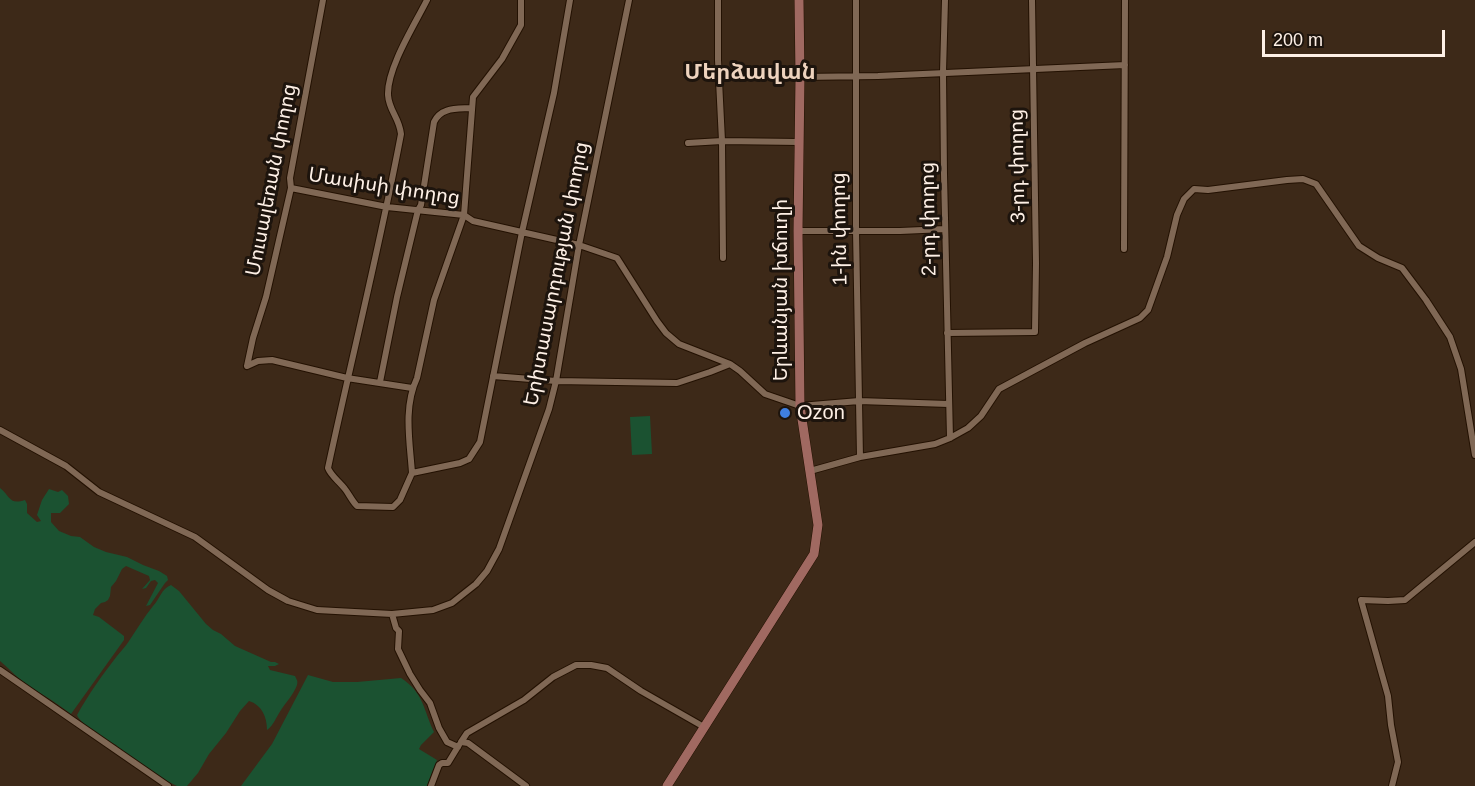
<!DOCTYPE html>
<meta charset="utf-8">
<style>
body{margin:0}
#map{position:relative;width:1475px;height:786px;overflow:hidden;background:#3d2918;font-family:Arial,sans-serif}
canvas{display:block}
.scale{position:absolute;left:1262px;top:30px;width:183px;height:27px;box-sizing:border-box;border:3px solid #fef0e6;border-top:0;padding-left:8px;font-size:18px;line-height:21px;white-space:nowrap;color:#fef0e6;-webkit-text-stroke:4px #1d140d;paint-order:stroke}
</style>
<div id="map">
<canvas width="1475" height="786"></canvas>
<div class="scale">200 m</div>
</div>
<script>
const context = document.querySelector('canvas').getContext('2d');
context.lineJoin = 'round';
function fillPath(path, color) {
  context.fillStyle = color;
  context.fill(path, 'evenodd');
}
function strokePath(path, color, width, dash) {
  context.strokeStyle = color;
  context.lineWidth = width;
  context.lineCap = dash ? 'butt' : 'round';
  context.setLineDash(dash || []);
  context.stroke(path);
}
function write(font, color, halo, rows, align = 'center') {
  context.font = font + ' Arial,"Noto Sans Armenian",sans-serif';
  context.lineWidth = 6;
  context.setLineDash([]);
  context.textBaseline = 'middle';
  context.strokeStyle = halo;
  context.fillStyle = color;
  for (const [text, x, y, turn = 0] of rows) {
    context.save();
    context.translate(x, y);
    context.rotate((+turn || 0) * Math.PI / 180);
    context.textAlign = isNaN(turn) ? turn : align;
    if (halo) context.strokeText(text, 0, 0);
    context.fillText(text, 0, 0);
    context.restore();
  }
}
fillPath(new Path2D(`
 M650 416 652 454 632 455 630 417Z
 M0 488C11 497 9 505 25 500L27 504V513L37 522 41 521 37 515 42 500 49 489 58 492 62 490 68 496 69 504 60 513H51V522L59 531 71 536 80 537 94 547 106 552 127 557 143 565 159 571 167 576 168 580 165 583 150 605 146 606 158 583 155 580 151 581 146 588 142 589 150 580 149 576 126 566 122 569 116 581 111 587 110 596 108 600 105 602 101 603 95 609 93 615 99 617 124 636V640L71 714C58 704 44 695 30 687 19 680 10 669 0 661Z
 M171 585 179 591 206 624 213 630 221 634 235 646 271 662H275L279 664 275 666H268L270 670 295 676C297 681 298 680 297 685 294 694 286 702 281 710 276 717 274 725 267 730 267 717 262 705 249 701L240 711 226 733 209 754 198 773 187 786H177L163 779 118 748 116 745C106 740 81 725 77 715 88 695 103 674 117 656 121 651 126 646 129 641 137 629 144 617 153 606 160 599 161 589 171 585Z
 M308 675 333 682H357L401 678C424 693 423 709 434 732L421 745 419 749 437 760 427 786H241L272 744Z`), '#1b5231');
const minor = new Path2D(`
 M427 0C415 24 387 68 388 95 389 111 399 117 401 134 380 246 352 356 328 468 331 476 339 481 345 489 349 494 352 501 357 506L393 507 400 500 412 473 460 463 469 459 480 442 522 232 554 93 570 0
 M718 0V60L722 141 723 258
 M856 0V231L860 457
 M945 0 943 72 944 174 950 438
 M800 77 878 76 1125 65
 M688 143 722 141 799 142
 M291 188 387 207 464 215 473 221 579 245 617 258 657 321 666 333 679 344 730 364 740 371 765 394 800 406 859 401 948 404
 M798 231H900L945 229
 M1124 249 1125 0
 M947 333 1035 332 1036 263 1032 0
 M247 366 253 338 266 297 291 188 290 178 323 0
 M247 366 258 361 272 360 347 378 412 388
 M493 376 556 381 677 383 710 372 730 364
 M380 382 397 297 418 210 421 205 434 122C441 107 457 109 471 108
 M0 430 66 466 99 492 195 537 268 590 288 601 317 610 392 614 433 610 452 603 476 584 487 571 499 549 549 409 556 381 579 245 629 0
 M810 471 860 457 935 444 950 438 968 428 981 416 999 389 1085 343 1140 318 1148 310 1167 257 1177 215 1184 199 1194 189 1208 190 1287 180 1303 179 1316 184 1359 246 1378 258 1402 268 1426 300 1450 337 1461 369 1475 455
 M412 473C410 442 403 408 417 378L434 300 464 215 473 97 502 59 521 25V0
 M392 614 396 628 399 631 398 649 410 674 420 690 430 703 439 728 447 742 458 747
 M0 670 168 786
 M431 786 439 765 442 763H448L459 745
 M526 786 468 743 461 742 467 733 524 700 553 677 576 665H591L607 668 641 691 704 727
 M1392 786 1398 762 1391 725 1388 696 1361 600 1388 601 1405 600 1475 542`);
const secondary = new Path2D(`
 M667 786 814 554 818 525 800 406 798 231 800 77 799 0`);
strokePath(minor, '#231102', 8);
strokePath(secondary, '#231102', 10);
strokePath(minor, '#806855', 6);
strokePath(secondary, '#a06961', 9);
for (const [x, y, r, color] of [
 [785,413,6,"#3f7fe0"]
]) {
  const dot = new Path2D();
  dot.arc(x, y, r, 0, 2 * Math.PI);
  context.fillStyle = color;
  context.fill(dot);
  strokePath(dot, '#1d140d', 2);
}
write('20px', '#fef0e6', '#1d140d', [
 ["3-րդ փողոց",1018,166,-91],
 ["Մուսալեռան փողոց",272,180,-79],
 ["Մասիսի փողոց",384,187,9],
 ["2-րդ փողոց",929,219,-91],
 ["1-ին փողոց",840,229,-91],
 ["Երիտասարդության փողոց",557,274,-79],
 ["Երևանյան խճուղի",781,290,-90]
]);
write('20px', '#fef0e6', '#1d140d', [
 ["Ozon",797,413]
], 'left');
write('bold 22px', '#eed3be', '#1d140d', [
 ["Մերձավան",750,73]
]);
</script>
